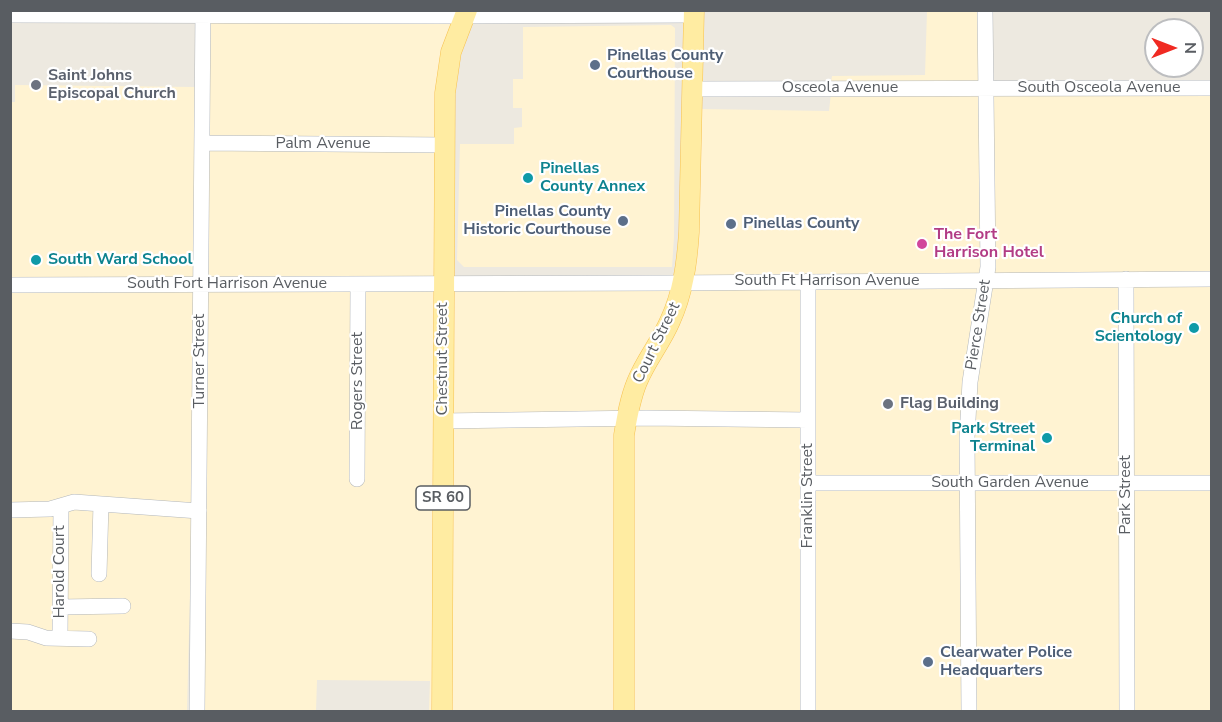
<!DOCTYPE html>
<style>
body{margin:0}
#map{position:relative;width:1222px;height:722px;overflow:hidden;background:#ede9e0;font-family:"Nunito Sans",sans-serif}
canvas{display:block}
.frame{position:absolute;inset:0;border:12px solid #595d62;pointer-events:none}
.north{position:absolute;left:1144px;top:18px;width:60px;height:60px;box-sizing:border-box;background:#fff;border:2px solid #bdbec0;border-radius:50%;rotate:90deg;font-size:16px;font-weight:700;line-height:24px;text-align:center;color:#595d62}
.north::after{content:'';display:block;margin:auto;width:21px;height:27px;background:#f02a22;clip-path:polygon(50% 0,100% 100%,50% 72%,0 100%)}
</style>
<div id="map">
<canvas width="1222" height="722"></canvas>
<div class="frame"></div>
<div class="north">N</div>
</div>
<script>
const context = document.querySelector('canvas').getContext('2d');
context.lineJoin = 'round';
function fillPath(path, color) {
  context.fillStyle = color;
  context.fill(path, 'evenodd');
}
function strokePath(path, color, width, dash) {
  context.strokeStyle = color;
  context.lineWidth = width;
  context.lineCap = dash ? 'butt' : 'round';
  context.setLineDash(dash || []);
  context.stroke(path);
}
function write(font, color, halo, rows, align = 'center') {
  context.font = font + ' "Nunito Sans",sans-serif';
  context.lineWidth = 4.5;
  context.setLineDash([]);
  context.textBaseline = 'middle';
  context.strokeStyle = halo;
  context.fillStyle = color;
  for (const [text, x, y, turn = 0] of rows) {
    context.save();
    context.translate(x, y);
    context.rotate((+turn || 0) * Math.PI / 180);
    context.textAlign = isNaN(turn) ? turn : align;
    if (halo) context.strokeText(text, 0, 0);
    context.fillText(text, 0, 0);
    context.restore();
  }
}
fillPath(new Path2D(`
 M927 11H979L980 83 831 82 832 76 925 75Z
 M209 20 455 21 439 139 208 138Z
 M671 25 675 28 674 237 672 267H464L457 260 460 144H514V128L522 127V108H513V79H523V27Z
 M15 85 196 87 194 279 11 280 10 102H15Z
 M831 93 980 94 981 274 691 277 699 109 829 111Z
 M1211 93V273L993 274 992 94Z
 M208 149 439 150 437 278 207 279Z
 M1211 284V477L1132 478 1131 285Z
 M980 285 960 477 814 478V287Z
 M993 285H1119V478L973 477 977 382Z
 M802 286V414L634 413 689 288Z
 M352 289 351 484H363L364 289H437L436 711H429L430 681 317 680 316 711 203 712 206 290Z
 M449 289H675L621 413 449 415Z
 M194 290 192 505 54 502 11 504 10 291Z
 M619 424V711L448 712 449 426Z
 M632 424 802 425V711L631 712Z
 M960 488 962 711 814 712V489Z
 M973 488 1119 489V711H975Z
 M1211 488V711H1132V489Z
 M75 508 95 509 94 579H106L107 510 192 516 187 711H11L10 637 26 638 46 643 95 644 96 633H67L66 613 129 611V601L66 602 67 510Z
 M54 513V633L11 626 10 515Z`), '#fff3d2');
const minor = new Path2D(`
 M10 15 437 16 694 15
 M693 89 1212 88
 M202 143 445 145
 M1126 279 1127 712
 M808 281V712
 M10 285 670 283 1212 279
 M442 421 646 418 808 420
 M357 479 358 284
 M808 483H1212
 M10 510 50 509 74 502 199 511
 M99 574 101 504
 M60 607 123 606
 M10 631 28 632 46 638 89 639
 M60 638 61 506
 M197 712 203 10
 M969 712 967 438 970 382 988 267 985 10`);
const major = new Path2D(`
 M442 712 445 93 451 52 467 10
 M624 712V435C627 417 630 399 637 382 646 360 661 342 670 321 683 293 687 263 689 232L694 10`);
strokePath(minor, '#b3b7bb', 16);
strokePath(major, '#f7c14e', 21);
strokePath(minor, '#fff', 15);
strokePath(major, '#ffeca2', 20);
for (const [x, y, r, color] of [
 [595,65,6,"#5c6f8a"],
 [36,85,6,"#6b7280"],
 [528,178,6,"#0f9aa8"],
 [623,221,6,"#5c6f8a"],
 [731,224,6,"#5c6f8a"],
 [922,244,6,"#d1479c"],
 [36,260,6,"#0f9aa8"],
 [1194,328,6,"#0f9aa8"],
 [888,404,6,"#6b7280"],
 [1047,438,6,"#0f9aa8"],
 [928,662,6,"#5c6f8a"]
]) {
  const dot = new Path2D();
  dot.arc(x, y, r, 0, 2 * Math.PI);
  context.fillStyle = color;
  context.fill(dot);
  strokePath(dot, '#fff', 2);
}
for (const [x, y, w] of [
 [443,498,54]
]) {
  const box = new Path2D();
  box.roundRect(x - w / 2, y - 12, w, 24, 4.5);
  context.fillStyle = '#fff';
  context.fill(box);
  strokePath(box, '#595d62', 1.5);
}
write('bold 15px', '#595d62', null, [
 ["SR 60",443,498]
]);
write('bold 16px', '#4e5e75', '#fff', [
 ["Pinellas County",607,56],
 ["Courthouse",607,74],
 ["Pinellas County",611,212,"right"],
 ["Historic Courthouse",611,230,"right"],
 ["Pinellas County",743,224],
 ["Clearwater Police",940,653],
 ["Headquarters",940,671]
], 'left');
write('bold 16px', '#5b616d', '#fff', [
 ["Saint Johns",48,76],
 ["Episcopal Church",48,94],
 ["Flag Building",900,404]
], 'left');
write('16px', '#595d62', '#fff', [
 ["Osceola Avenue",840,88],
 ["South Osceola Avenue",1099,88],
 ["Palm Avenue",323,144],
 ["South Ft Harrison Avenue",827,281],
 ["South Fort Harrison Avenue",227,284],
 ["Pierce Street",979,325,-81],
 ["Court Street",657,343,-64],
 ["Chestnut Street",443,359,-90],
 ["Turner Street",200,361,-90],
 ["Rogers Street",358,381,-90],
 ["South Garden Avenue",1010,483],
 ["Park Street",1126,495,-90],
 ["Franklin Street",808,496,-90],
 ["Harold Court",60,572,-90]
]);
write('bold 16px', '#0d838f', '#fff', [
 ["Pinellas",540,169],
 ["County Annex",540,187],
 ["South Ward School",48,260],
 ["Church of",1182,319,"right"],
 ["Scientology",1182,337,"right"],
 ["Park Street",1035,429,"right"],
 ["Terminal",1035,447,"right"]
], 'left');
write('bold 16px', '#b23c85', '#fff', [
 ["The Fort",934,235],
 ["Harrison Hotel",934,253]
], 'left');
</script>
